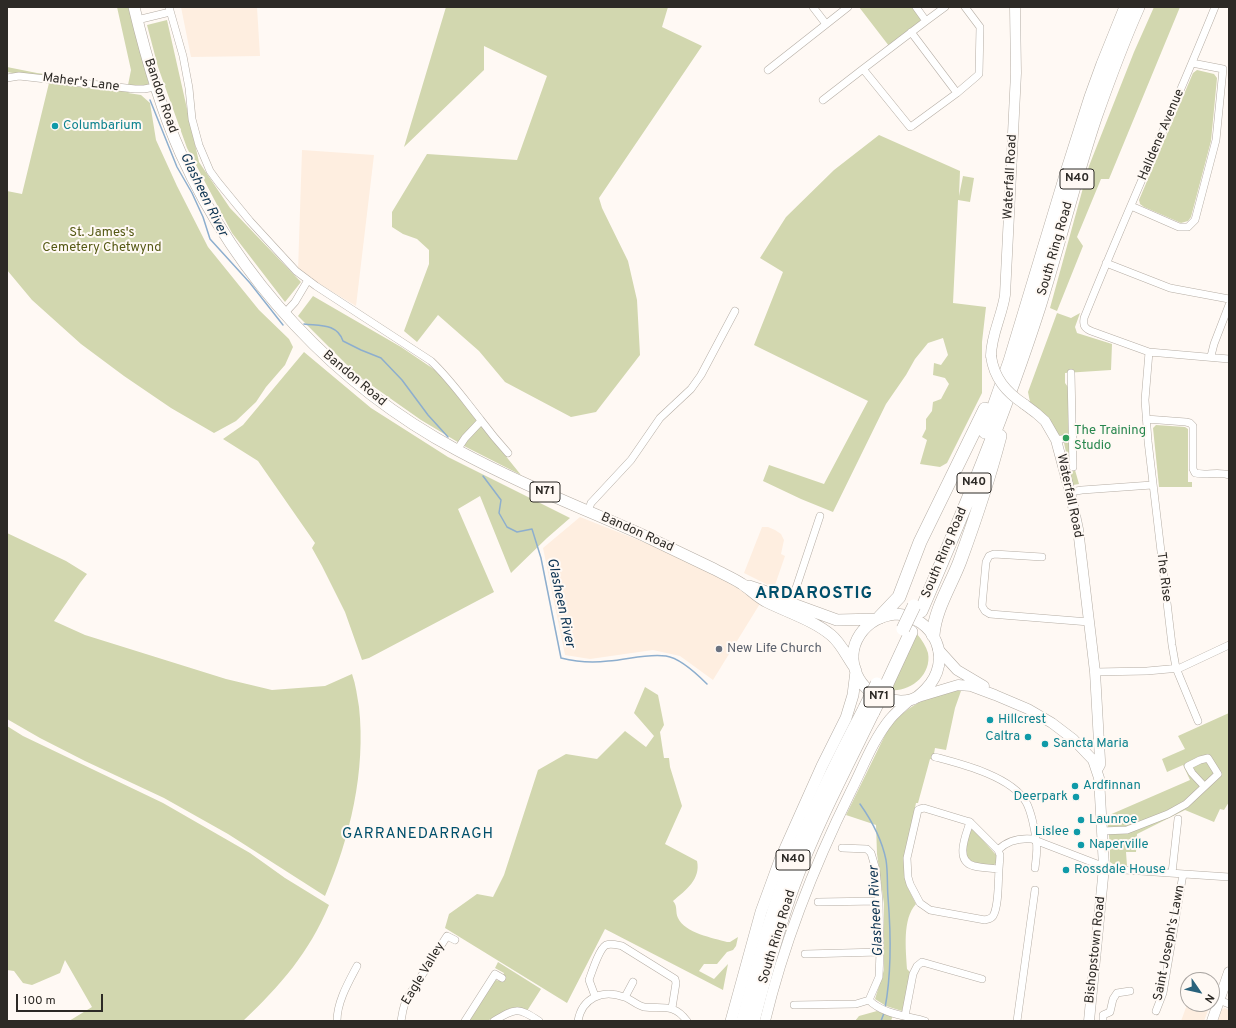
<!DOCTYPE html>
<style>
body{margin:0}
#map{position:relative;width:1236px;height:1028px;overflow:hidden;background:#fff9f4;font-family:Overpass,sans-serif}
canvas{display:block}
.frame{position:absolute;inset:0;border:8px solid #2d2a26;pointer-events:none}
.north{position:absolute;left:1180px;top:972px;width:40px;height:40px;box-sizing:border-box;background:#fff9f4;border:1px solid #aba6a2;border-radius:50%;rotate:124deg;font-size:11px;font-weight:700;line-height:16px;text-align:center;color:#2d2a26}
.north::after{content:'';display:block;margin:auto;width:14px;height:18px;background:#29627c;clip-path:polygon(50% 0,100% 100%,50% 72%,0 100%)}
.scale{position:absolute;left:16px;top:994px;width:87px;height:18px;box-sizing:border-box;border:2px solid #2d2a26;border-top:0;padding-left:5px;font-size:12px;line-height:14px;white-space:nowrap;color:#2d2a26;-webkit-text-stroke:3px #fff9f4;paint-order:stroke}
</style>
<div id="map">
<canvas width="1236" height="1028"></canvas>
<div class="frame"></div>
<div class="north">N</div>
<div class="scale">100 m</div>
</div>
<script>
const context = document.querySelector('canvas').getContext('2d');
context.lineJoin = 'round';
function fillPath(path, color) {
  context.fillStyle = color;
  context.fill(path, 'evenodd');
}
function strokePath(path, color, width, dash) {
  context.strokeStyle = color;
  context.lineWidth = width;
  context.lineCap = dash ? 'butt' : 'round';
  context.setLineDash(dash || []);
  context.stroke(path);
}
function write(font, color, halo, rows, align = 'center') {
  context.font = font + ' Overpass,sans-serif';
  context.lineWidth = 4;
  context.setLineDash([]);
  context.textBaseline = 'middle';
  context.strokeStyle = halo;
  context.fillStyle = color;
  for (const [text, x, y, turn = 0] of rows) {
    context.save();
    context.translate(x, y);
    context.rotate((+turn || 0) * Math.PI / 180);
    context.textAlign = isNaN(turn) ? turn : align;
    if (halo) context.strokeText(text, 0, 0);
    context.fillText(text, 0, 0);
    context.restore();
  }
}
fillPath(new Path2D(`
 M181 7H257L260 56 191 57Z
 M302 150 374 155 356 306 298 271Z
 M580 517 694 562 761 602 713 680 680 656 653 650 590 659 565 655 543 548Z
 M762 527H768L775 530 781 534 784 540 781 554 785 556 774 588 744 573Z
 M1188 1002V1004H1207L1210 1005 1204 1021H1181Z
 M1225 1008 1229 1010V1021H1217L1222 1009Z`), '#feeee0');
fillPath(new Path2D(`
 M117 7H129L149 84 128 93 141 95 150 103 156 140 177 186 208 247 259 310 289 339 293 347 285 365 266 387 256 402 236 421 214 433 171 408 124 376 81 344 32 300 7 270V191L22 194 49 83 113 91 7 72V67L37 73 128 85 131 70Z
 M446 7H668L662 27 702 46 599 198 602 208 628 261 637 300 640 355 596 412 571 417 505 382 479 351 438 315 417 342 404 331 429 264V250L417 239 403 234 392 227V212L427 154 517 160 547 76 484 46V70L404 147Z
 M859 7H913L920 16V22L889 46Z
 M1154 7H1180L1109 179H1101L1077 237 1083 246 1057 311 1050 308 1089 166 1134 52Z
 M167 20 199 162 230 208 301 282 285 302 232 233 187 148 158 67 147 25Z
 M1197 70 1214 74 1217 78 1211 141 1191 217 1188 221 1181 223 1144 207 1140 204 1139 200 1193 73Z
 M879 135 960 171 959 196 963 176 974 178 970 202 958 200 953 303 986 307 982 342V393L947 463 940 467 920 464 927 440 922 437 926 429V419L932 411 933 402 941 399 949 384 945 378 933 375 934 363 941 365 948 355 943 338 928 343 915 359 906 375 886 404 833 512 801 499 763 481 769 465 824 484 868 401 754 345 783 272 760 258 786 217 834 170Z
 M313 296 401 347 438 372 521 475 466 447 421 420 357 375 298 316Z
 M1057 313 1071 318 1080 313 1075 327 1077 333 1112 344 1111 370 1065 373V383L1068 387 1069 434 1068 436 1061 437C1056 434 1055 428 1052 423 1045 415 1038 408 1030 402L1028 392Z
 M304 352 371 408 448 457 570 518 547 538 511 573 480 496 458 509 494 592 369 658 362 660 345 612 322 566 312 548 315 543 258 461 223 439 243 425Z
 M1156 425 1185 427 1188 429V482H1192V487H1159L1153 428Z
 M1064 443H1069L1070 467 1075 470 1079 484 1073 485Z
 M7 533 66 561 87 574 80 583 54 621 85 635 226 679 272 690 325 686 352 674C356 685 357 696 359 707 366 771 350 838 325 896L228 834 164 798 85 761 40 738 7 719Z
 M917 634C922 640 926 646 928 653 932 675 910 692 891 690Z
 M645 687 658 695 664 725 660 732 664 758H669L670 767 682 806 665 844 697 861C701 879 686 890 673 901 678 906 675 912 678 918 685 933 713 938 727 942H730L738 937 736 946 733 950 727 952 717 964H704L699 971 714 979 728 964 723 990 605 929 567 1003 445 928 449 914 477 894 493 897 504 875 538 770 566 754 597 759 625 731 646 747 654 736 634 713Z
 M956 689 961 691 955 708 946 750 935 748 933 759H930L918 803H916L906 848 907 886 916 904C902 919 906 950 907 969L910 972 905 1002 902 1011 886 1006 875 999 884 970V904L877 854 876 825 846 815 888 729C908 704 926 698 956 689Z
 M1229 713V802L1224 810 1220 809 1214 822 1185 810 1137 834 1136 852H1126L1127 866 1113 864 1110 862V846L1107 816 1190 780 1183 765 1167 772 1162 759 1185 749 1178 736Z
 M7 726 23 736 163 803 250 853 285 878 329 905C309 953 280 986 243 1021H69L92 1007 65 960 60 973 32 985 23 983 14 971 7 970Z
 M970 830H974L997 856C997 861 997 864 992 866 986 865 978 865 973 863 960 858 968 840 970 830Z
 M498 962 541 989 527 1011C508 1002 505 1014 489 1020 483 1022 475 1021 469 1021L492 983 496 980 500 981 504 973 495 968Z
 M877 1011 893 1015 891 1021H855L859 1016Z`), '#d2d7af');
strokePath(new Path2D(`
 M150 100 177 167 192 193 203 217 210 239 250 283 283 325
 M304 324C319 326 337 323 343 341L361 350 381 358 402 380 428 415 448 437
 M483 476 501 500 499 513 507 527 517 532 532 529 541 558 561 658C577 662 592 663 608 661 627 660 647 653 666 656 680 658 697 674 707 684
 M860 804C872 821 882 840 886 860 888 872 887 885 888 897 891 934 892 971 885 1008
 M881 1021 884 1013`), '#8daece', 1.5);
const street = new Path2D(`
 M169 7 183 56 189 88 192 119 199 145 210 171 218 182 250 221 296 271 316 286 431 361C450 379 464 399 480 419 489 431 498 442 508 453
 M813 7 826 24
 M916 7 926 21 945 7
 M1215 7C1173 111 1126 213 1084 318 1083 325 1084 328 1091 331L1149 352 1229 359
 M137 20 170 12
 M926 21 863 69 910 127 912 126 957 93
 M911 32 957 93 977 76 979 74 980 27 965 7
 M768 70 848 7
 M7 78 19 76 135 89H144L155 87
 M823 100 863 69
 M1131 206 1179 227H1188L1195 220 1216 140 1223 69 1192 63
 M1106 263 1170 288 1229 299
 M284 314 295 302 308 280
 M1149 352 1145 400 1148 441 1172 645 1176 668 1198 721
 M1211 356 1214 344 1229 305
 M1071 373 1073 467
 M1146 419 1186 422 1190 423 1193 426V469L1195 473C1206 476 1218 471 1229 475
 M1056 440 1073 437
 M457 450 465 438 481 421
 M1070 492 1082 490 1152 485
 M588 511 591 503 631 460 660 418 691 389 701 375 735 311
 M1042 557 994 554 989 556 986 562 982 606 985 611 990 614 1089 622
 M793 604V597L820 516
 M1095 672 1147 671 1180 668 1229 645
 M935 757C961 764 1011 776 1026 802 1031 811 1035 830 1036 840 1038 849 1036 859 1035 868
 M970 822 924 808 920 809 918 810 907 858 908 877 910 884 920 903 930 910 985 920C988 919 991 919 993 916 999 906 998 881 999 869
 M1102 831 1127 830 1168 814 1186 804 1218 774 1208 758 1200 760 1188 766 1192 773 1204 786
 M842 848 867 849 871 853 876 870 879 901 880 952 879 977 869 1000C882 1014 907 1016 925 1021
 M998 850 970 822C966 835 954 861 974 866 982 868 991 868 999 869L1000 855 998 850C1007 841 1020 838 1032 839L1110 869 1229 877
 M1172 873 1178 819
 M818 902 879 901
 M805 954 880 952
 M595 996 589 980C592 972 599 949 606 945 611 943 617 945 622 946L675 979 676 983 672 1008
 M625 997 633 982
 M1219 1000 1229 1004
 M794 1005 856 1004 869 1000
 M1156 1011 1163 993 1183 874
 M905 1016 913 974 917 966 922 962 982 979
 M337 1021C337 1002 348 983 357 966
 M401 1021 403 1010 406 1000 447 936 455 940
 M465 1021 495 974 502 978
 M494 1021C515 1008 518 1007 539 1021
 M578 1021C582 998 602 989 624 997 631 999 636 1005 644 1007 663 1009 674 1003 687 1021
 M1017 1021 1035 890
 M1103 1021V1015L1110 1012 1113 999 1117 993 1130 991`);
const secondary = new Path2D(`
 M991 356C991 335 1002 316 1005 295L1016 73 1015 7
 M1024 404 1036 413 1045 421 1056 440 1070 492 1078 529 1095 672 1100 760V765L1097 770
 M938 649 957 670 984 686
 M918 697 958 685 971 686 995 695 1028 709 1052 723 1073 739 1093 760 1099 778 1104 867 1089 1021
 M765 1021C784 942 815 864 851 791 863 767 873 740 890 719 896 712 903 706 910 700
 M1212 1021 1229 972`);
const primary = new Path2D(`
 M134 7C146 57 160 107 181 154 238 280 336 385 457 450 518 483 582 508 645 536 668 547 691 558 714 569 723 574 733 578 742 584 750 589 757 597 767 602 787 612 813 620 831 635 841 643 847 657 855 668
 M749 586 764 591 793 604 837 620 877 619
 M896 614C935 617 954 660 926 689 923 692 920 695 917 697 908 703 893 701 884 698 872 695 862 686 857 675 844 645 865 617 896 614Z
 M731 1021 761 912 780 860 822 766 846 718 853 695 856 671`);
const highway = new Path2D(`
 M985 432 1010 361 1068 169 1091 97 1103 64 1126 7
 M921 611C964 511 1006 410 1039 307 1059 244 1074 181 1095 118 1108 81 1122 43 1138 7
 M880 617 899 597 920 542 985 409
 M933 635C935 609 951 585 960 561 975 520 989 478 1000 436
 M885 688 911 632
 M743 1021C756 972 768 923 786 876 809 818 836 763 865 708
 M753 1021C765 976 777 930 793 886 815 826 845 769 873 712`);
strokePath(street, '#b5ada4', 8);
strokePath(secondary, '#b5ada4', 11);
strokePath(primary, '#b5ada4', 12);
strokePath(highway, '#b5ada4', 14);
strokePath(street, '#fff', 7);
strokePath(secondary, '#fff', 10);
strokePath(primary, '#fff', 11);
strokePath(highway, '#fff', 13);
const secondaryBridge = new Path2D(`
 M991 356C994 378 1006 392 1024 404`);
const highwayBridge = new Path2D(`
 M903 629 914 606
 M865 708 877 684
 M873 712 885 688`);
strokePath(secondaryBridge, '#b5ada4', 11, []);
strokePath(highwayBridge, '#b5ada4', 14, []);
strokePath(secondaryBridge, '#fff', 10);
strokePath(highwayBridge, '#fff', 13);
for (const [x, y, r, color] of [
 [55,126,4,"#0f9aa8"],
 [1066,438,4,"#2e9e5b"],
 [719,649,4,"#6b7280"],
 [990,720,4,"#0f9aa8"],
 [1028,737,4,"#0f9aa8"],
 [1045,744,4,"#0f9aa8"],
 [1075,786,4,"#0f9aa8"],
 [1076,797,4,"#0f9aa8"],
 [1081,820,4,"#0f9aa8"],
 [1077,832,4,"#0f9aa8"],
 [1081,845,4,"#0f9aa8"],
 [1066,870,4,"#0f9aa8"]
]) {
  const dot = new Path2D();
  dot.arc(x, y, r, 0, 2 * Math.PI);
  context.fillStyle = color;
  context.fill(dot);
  strokePath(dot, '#fff9f4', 1.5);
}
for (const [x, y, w] of [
 [1077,179,34],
 [974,483,34],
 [545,492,30],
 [879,697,30],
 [793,860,34]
]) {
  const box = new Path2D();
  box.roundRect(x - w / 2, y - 10, w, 20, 3);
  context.fillStyle = '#fff9f4';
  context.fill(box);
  strokePath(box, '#2d2a26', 1);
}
write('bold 12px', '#2d2a26', null, [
 ["N40",1077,179],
 ["N40",974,483],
 ["N71",545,492],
 ["N71",879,697],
 ["N40",793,860]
]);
write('13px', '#2d2a26', '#fff9f4', [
 ["Maher's Lane",81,83,7],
 ["Bandon Road",160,96,71],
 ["Halldene Avenue",1162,135,-67],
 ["Waterfall Road",1011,177,-87],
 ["South Ring Road",1056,249,-74],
 ["Bandon Road",354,379,40],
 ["Waterfall Road",1069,496,78],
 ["Bandon Road",637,533,24],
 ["South Ring Road",945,553,-67],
 ["The Rise",1163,577,83],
 ["South Ring Road",778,937,-73],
 ["Saint Joseph's Lawn",1170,943,-79],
 ["Bishopstown Road",1096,950,-84],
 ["Eagle Valley",424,974,-59]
]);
write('13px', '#0d838f', '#fff9f4', [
 ["Columbarium",63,126],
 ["Hillcrest",998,720],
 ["Caltra",1020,737,"right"],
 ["Sancta Maria",1053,744],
 ["Ardfinnan",1083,786],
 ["Deerpark",1068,797,"right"],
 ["Launroe",1089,820],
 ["Lislee",1069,832,"right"],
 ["Naperville",1089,845],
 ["Rossdale House",1074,870]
], 'left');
write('13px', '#555914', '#fff9f4', [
 ["St. James's",102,233],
 ["Cemetery Chetwynd",102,248]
]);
write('13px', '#27864d', '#fff9f4', [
 ["The Training",1074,431],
 ["Studio",1074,446]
], 'left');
write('13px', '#5b616d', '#fff9f4', [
 ["New Life Church",727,649]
], 'left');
write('italic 14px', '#0b3251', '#fff9f4', [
 ["Glasheen River",203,195,64],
 ["Glasheen River",560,603,78],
 ["Glasheen River",877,911,-93]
]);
context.letterSpacing = '1px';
write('15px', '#004f6b', '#fff9f4', [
 ["GARRANEDARRAGH",418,835]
]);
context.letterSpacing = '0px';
context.letterSpacing = '1px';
write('bold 17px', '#004f6b', '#fff9f4', [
 ["ARDAROSTIG",814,595]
]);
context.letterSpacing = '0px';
</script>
